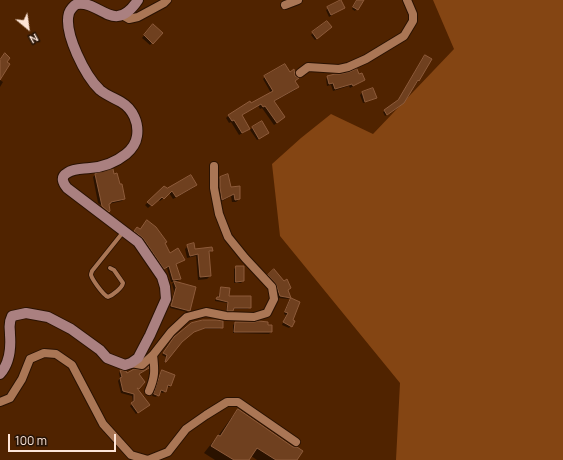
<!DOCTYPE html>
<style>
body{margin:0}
#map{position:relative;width:563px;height:460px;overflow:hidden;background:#502300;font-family:Manrope,sans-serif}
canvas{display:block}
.north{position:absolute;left:8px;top:8px;width:40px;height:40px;-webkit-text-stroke:3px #271406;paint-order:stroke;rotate:151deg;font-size:11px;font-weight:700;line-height:16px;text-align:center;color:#fde5d7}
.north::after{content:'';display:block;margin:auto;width:14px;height:18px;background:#fde5d7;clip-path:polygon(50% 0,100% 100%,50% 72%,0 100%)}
.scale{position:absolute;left:8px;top:434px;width:108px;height:18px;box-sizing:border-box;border:2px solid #fde5d7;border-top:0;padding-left:5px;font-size:12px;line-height:14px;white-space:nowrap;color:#fde5d7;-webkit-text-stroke:3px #271406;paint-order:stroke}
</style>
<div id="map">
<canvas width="563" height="460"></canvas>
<div class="north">N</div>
<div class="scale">100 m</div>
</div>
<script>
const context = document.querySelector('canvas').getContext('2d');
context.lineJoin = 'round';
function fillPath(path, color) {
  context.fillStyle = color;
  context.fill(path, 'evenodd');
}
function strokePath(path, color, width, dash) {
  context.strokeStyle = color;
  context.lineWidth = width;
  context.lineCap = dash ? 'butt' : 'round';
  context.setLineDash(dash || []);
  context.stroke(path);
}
fillPath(new Path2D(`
 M433 0H563V460H396L400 383 280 236 272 164 301 138 331 114 373 134 454 49Z`), '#844513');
fillPath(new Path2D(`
 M357 0H363L355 11 352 9Z
 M340 1 344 8 329 17 326 10Z
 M153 25 162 33 150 45 142 38Z
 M331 27 315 40 311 35 313 33Z
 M425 56 419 80 401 104 385 116 383 112 397 102Z
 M265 77 294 81 297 87 295 90 273 102 281 120 274 125 262 108 260 109 258 105 241 116 246 131 239 135 231 122 229 123 226 118 229 115 251 104 271 93 263 79Z
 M328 77 364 80 350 88 349 86 333 91 331 85 327 86 326 79Z
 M0 80 3 82 0 87Z
 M373 89 376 97 374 99 363 103 360 95 362 93Z
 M252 128 268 133 257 140 250 130Z
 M95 175 124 198 122 201 109 204 108 205 109 211 107 213 100 209 99 206 107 212V209L98 203 93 177Z
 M220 178 239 199 236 202H232L231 196 219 203 217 181Z
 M196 185 193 188 173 199 169 193 160 201 158 199 148 208 145 205 164 187 167 189Z
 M137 228 164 243 170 254 183 260 175 265 180 279 176 283 189 310 187 312 170 308 174 291 172 284 174 282H171L167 268 162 270 132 233Z
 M188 246 194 250H212L208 254 210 276 207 279 198 280 196 256 187 258 185 249Z
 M236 267 243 281 241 283H234V269Z
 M274 271 288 290 290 297 288 299 278 298 275 286 267 277Z
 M222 288 228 297 250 307 248 309H232L230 312H226L227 303 215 301V300L218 298 220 290Z
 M291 299 292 320 291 326 289 328 282 325 286 315 284 314 289 301Z
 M235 323 267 326 271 332 269 334 233 333V325Z
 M191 324 222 327 220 329H203L191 333 180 342 164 363 166 357 162 355 168 345Z
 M135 370 144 371 138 375 144 382 137 389 146 406 136 414 130 406 133 403 132 396 121 393 118 381 120 378 119 373 121 371 126 374Z
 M162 372 170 386 169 387H166L165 391 163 393 160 392 156 397 152 396 161 373Z
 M238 410 296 460H257L251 456 248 460H215L204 453 211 444 218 436 231 418Z`), '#0007');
const building = new Path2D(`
 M341 0 345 8 331 15 327 7Z
 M357 0H364L358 10 353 7Z
 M327 21 332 27 317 39 312 32Z
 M153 24 163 33 153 44 144 35Z
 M5 53 10 58 7 62 10 64 0 80V60Z
 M425 55 432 59 419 81 418 80 404 103 387 115 384 110 398 100Z
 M285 64 290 72 294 69 295 76 299 78 295 81 299 87 274 101 285 117 277 123 265 106 263 107 261 104 242 115 250 129 242 133 234 120 232 121 228 115 250 101 251 103 273 91 264 76Z
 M357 69 359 74 362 73 365 80 353 86 352 84 335 89 333 83 329 84 327 76 335 74H340L349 72Z
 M373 88 377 98 365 102 362 92Z
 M262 121 269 133 259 139 252 127Z
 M113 169 114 174 117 173 120 184H122L125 199 111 202V203L109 204 110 211 109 212 102 206 95 174Z
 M228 174 231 187 240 186V199L235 200 234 194 222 200 220 187V177Z
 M191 175 197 185 176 197 172 191 164 199 162 197 152 206 147 202 164 186 167 188Z
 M147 220 156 227 167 242 165 243 170 253 178 248 185 260 176 264 181 279 173 280 169 266 164 269 143 238 134 231 137 227 140 229Z
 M194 243 195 249 212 247 213 251H209L211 276 200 277 198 254 190 256 187 245Z
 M236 266H244V281L236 282Z
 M274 269 284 281 287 279 291 288 288 290 291 298 280 296 276 284 268 275Z
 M174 281 196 287 190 311 171 306 176 288Z
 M221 287 230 288 229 296H251V308H234L233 311H227L228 302 216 299 217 297H219Z
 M291 298 300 302 293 320 295 321 292 327 283 322 288 313 285 312Z
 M203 320H216L223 321V328H205L194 332 182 342 166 362H165L167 355 163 353 174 337 191 323Z
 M259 321 268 322V325H272V332H234L235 322H254Z
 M149 366V368L139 374 145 382 139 389 137 388 150 405 138 413 131 403 134 401V394L123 391 120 378 122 377 120 370 126 371 127 373 134 369 144 370Z
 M162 370 175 375 171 386 168 385 166 392 161 390 159 396 154 394Z
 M238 409 293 447H297L303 451 297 460H276L257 448 249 460H234L211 446 218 435 220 436Z`);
fillPath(building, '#6f401f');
strokePath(building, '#8d5b3a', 1);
const lane = new Path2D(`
 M110 268 114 270 123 283C122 288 113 295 108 297 103 295 92 279 91 275 91 273 92 272 92 271L124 231`);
const street = new Path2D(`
 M285 5 298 0
 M122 15 129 19 138 17 164 3 167 0
 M300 73 308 67 339 69 348 67 366 59 404 36 413 21V14L407 0
 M131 363 142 365 153 355 171 332 187 317 206 312 226 316 254 317 267 313 274 299 272 287 245 258 228 237 219 214 214 188V166
 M149 391C155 377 155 371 153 355
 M0 402 10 398 22 379 30 359 44 353 56 354 72 365 103 424 131 455 148 460 168 452 186 429 206 415 227 402H238L296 442`);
const secondary = new Path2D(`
 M0 374C9 364 11 348 10 335 10 326 8 324 12 316L26 313 48 317 71 329 100 350 107 358 125 365 131 363 138 358 150 335 166 299 165 287 162 277 138 242 67 188C63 183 60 177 67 173 74 168 82 169 90 168 104 167 116 162 126 154 132 149 136 143 137 136 139 123 133 109 121 102 114 98 106 95 100 90 86 77 63 33 69 13 70 10 74 5 77 4 100 0 114 36 138 0`);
strokePath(lane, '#2a1202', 5.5);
strokePath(street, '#2a1202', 10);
strokePath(secondary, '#2a1202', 12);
strokePath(lane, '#aa7655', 4);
strokePath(street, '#aa7655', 8);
strokePath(secondary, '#aa8080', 10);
</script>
